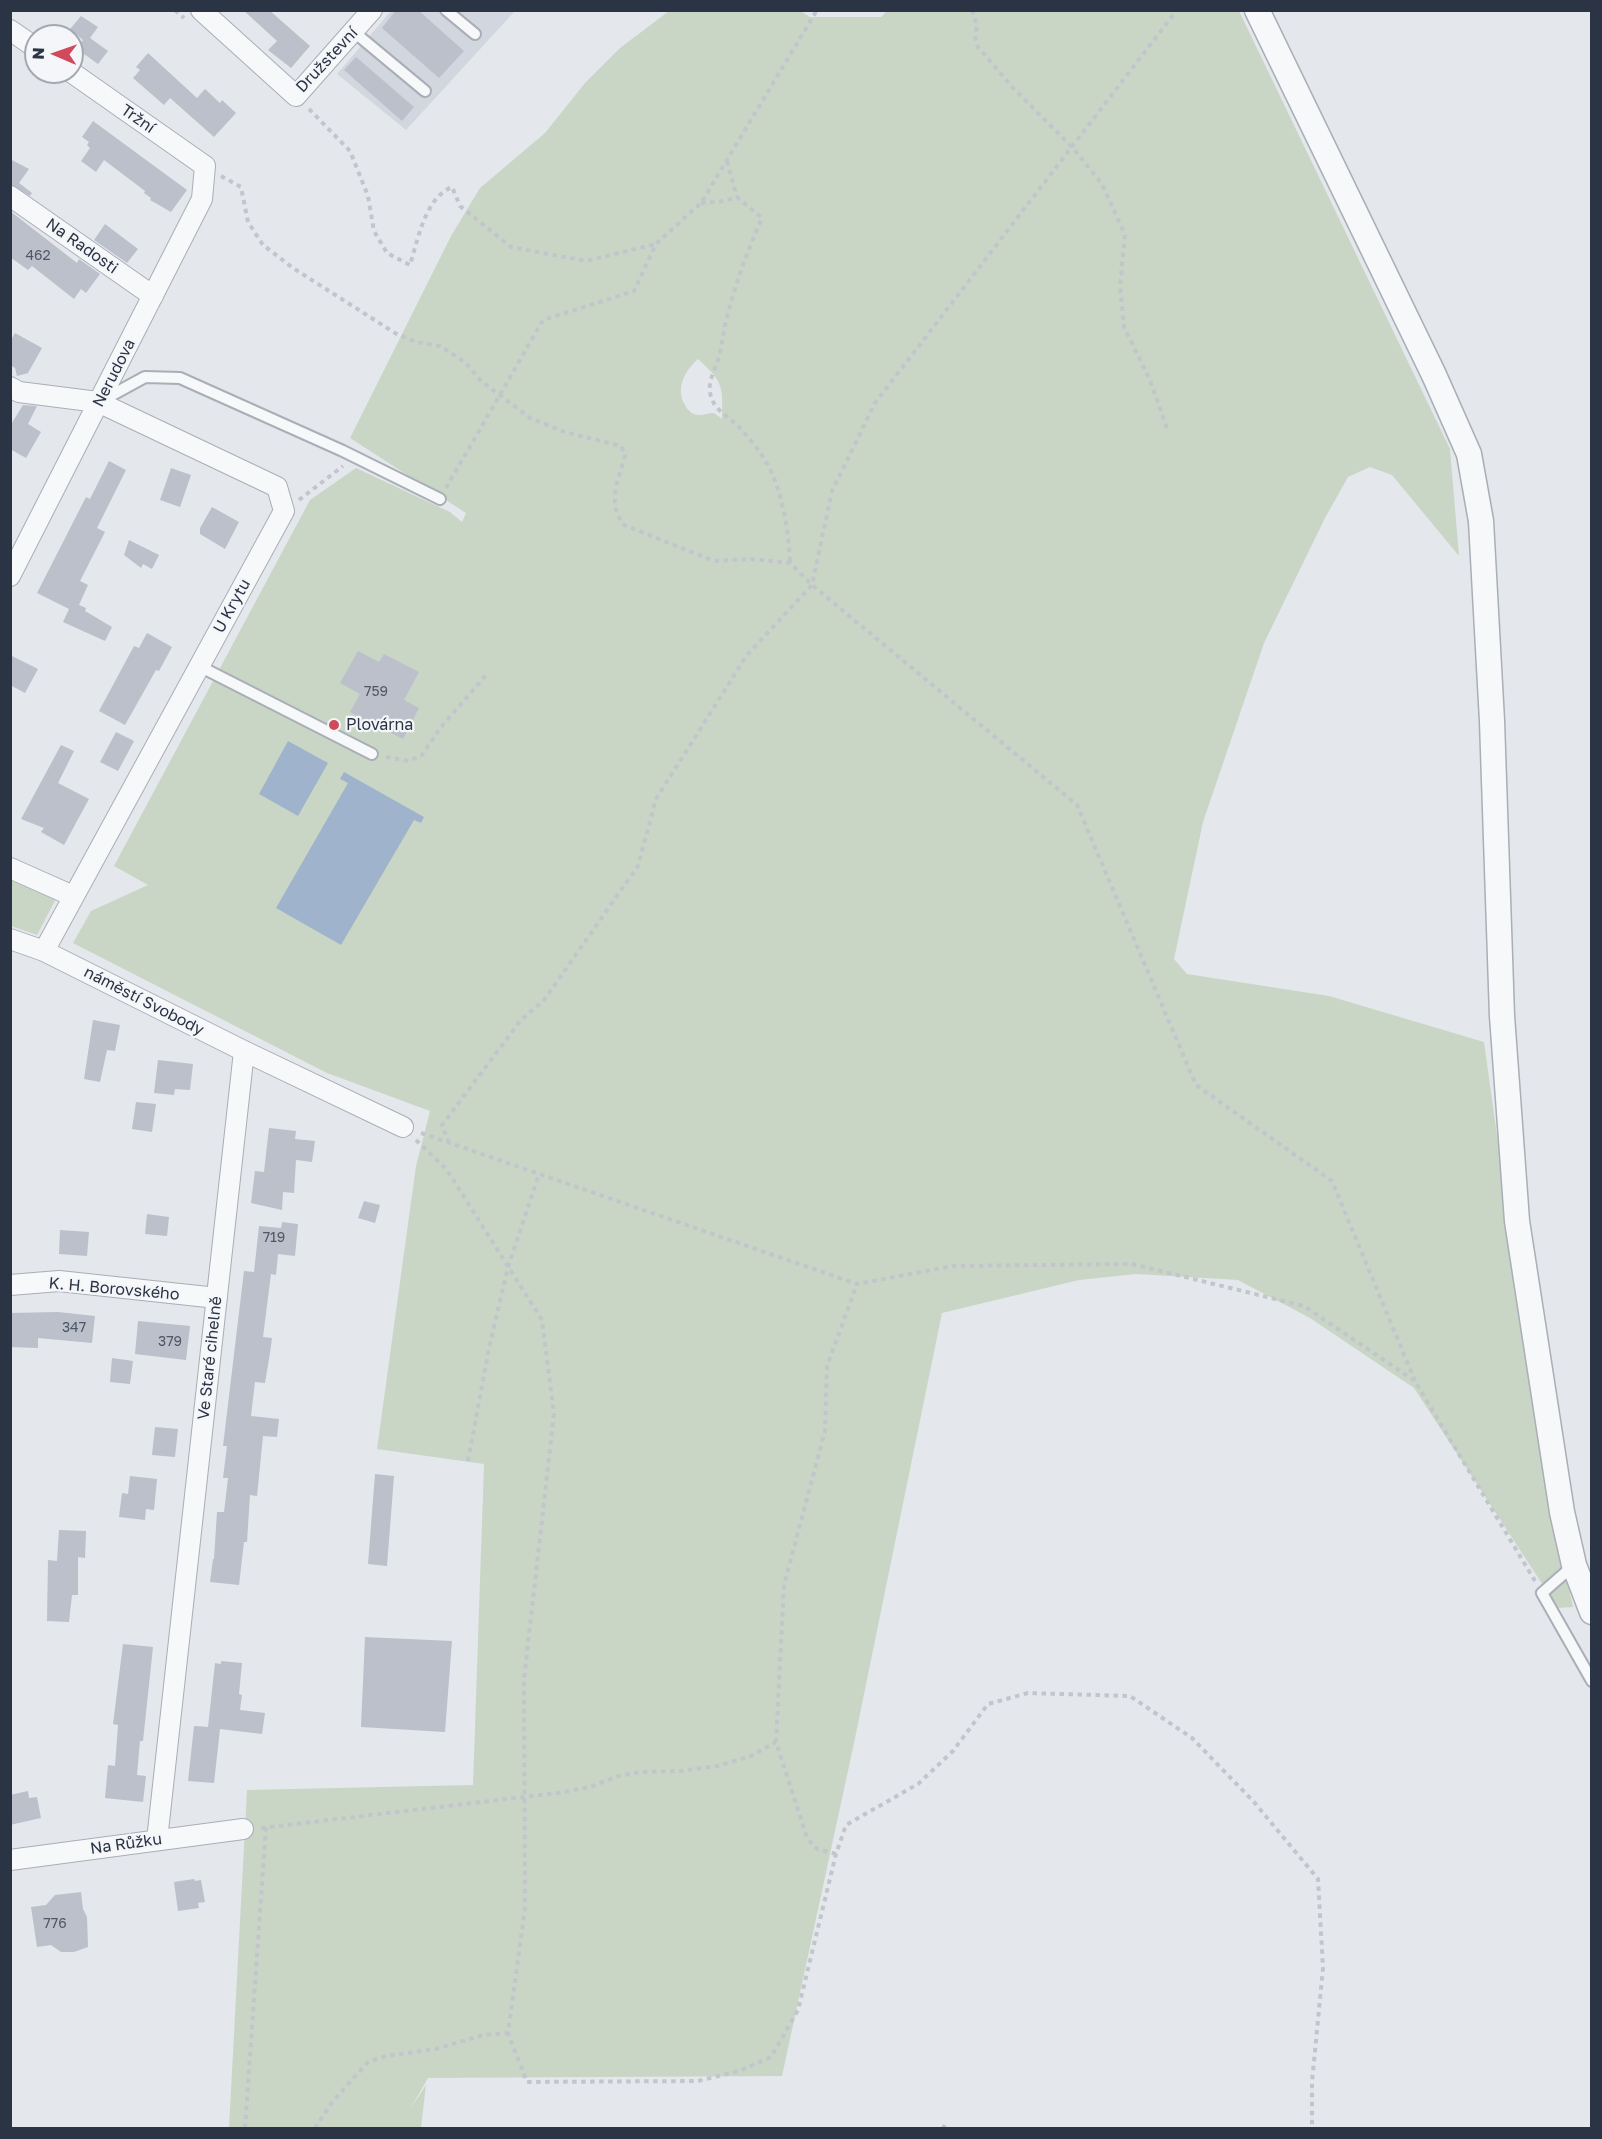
<!DOCTYPE html>
<meta charset="utf-8">
<style>
body{margin:0}
#map{position:relative;width:1602px;height:2139px;overflow:hidden;background:#e4e7ec;font-family:"Golos Text",sans-serif}
canvas{display:block}
.frame{position:absolute;inset:0;border:12px solid #2b3445;pointer-events:none}
.north{position:absolute;left:24px;top:24px;width:60px;height:60px;box-sizing:border-box;background:#f4f6f9;border:2px solid #a4a8b1;border-radius:50%;rotate:272deg;font-size:16px;font-weight:700;line-height:24px;text-align:center;color:#2b3445}
.north::after{content:'';display:block;margin:auto;width:21px;height:27px;background:#d1495b;clip-path:polygon(50% 0,100% 100%,50% 72%,0 100%)}
</style>
<div id="map">
<canvas width="1602" height="2139"></canvas>
<div class="frame"></div>
<div class="north">N</div>
</div>
<script>
const context = document.querySelector('canvas').getContext('2d');
context.lineJoin = 'round';
function fillPath(path, color) {
  context.fillStyle = color;
  context.fill(path, 'evenodd');
}
function strokePath(path, color, width, dash) {
  context.strokeStyle = color;
  context.lineWidth = width;
  context.lineCap = dash ? 'butt' : 'round';
  context.setLineDash(dash || []);
  context.stroke(path);
}
function write(font, color, halo, rows, align = 'center') {
  context.font = font + ' "Golos Text",sans-serif';
  context.lineWidth = 4.5;
  context.setLineDash([]);
  context.textBaseline = 'middle';
  context.strokeStyle = halo;
  context.fillStyle = color;
  for (const [text, x, y, turn = 0] of rows) {
    context.save();
    context.translate(x, y);
    context.rotate((+turn || 0) * Math.PI / 180);
    context.textAlign = isNaN(turn) ? turn : align;
    if (halo) context.strokeText(text, 0, 0);
    context.fillText(text, 0, 0);
    context.restore();
  }
}
fillPath(new Path2D(`
 M391 11H515L406 130 337 74Z`), '#d2d6de');
fillPath(new Path2D(`
 M799 10 810 17H881L888 10 1239 11 1450 449 1459 556 1392 475 1370 467 1348 477 1325 518 1264 643 1203 822 1174 959 1187 974 1329 996 1484 1042 1544 1474 1573 1607 1558 1608 1414 1388 1310 1318 1238 1280 1136 1274 1079 1280 942 1313 854 1743 782 2076 428 2078 409 2111 426 2085 421 2128H229L247 1790 473 1785 484 1464 377 1449 416 1166 430 1111 327 1073 73 943 91 911 148 885 114 866 310 500 356 468 450 512 462 522 466 513 350 438 451 236 480 188 545 133 585 83 620 48 669 11ZM698 359C723 382 723 385 722 419L714 413C709 413 704 415 699 415 693 415 687 410 685 405 675 388 685 371 698 359Z
 M11 878 57 897 37 935 11 926Z`), '#c9d6c5');
fillPath(new Path2D(`
 M288 741 328 763 298 816 259 794Z
 M344 772 424 817 421 823 414 820 341 945 276 908 348 783 340 779Z`), '#9fb4cc');
fillPath(new Path2D(`
 M243 10H269L310 46 291 68 268 50 277 41Z
 M396 10H418L464 51 439 78 382 28Z
 M81 16 98 27 90 38 108 51 98 64 77 49 83 40 70 29Z
 M148 53 197 98 205 89 220 103 222 100 236 113 214 137 170 98 164 105 133 78 140 70 136 67Z
 M356 57 414 107 402 121 344 70Z
 M93 121 187 190 171 212 150 200 151 198 144 193 145 191 104 160 96 172 81 161 90 148 87 145 89 142 82 137Z
 M10 159 29 169 19 183 32 193 30 196 10 184Z
 M10 211 77 263 79 259 100 274 86 293 81 289 74 299 32 266 28 270 10 257Z
 M105 224 138 249 127 263 94 240Z
 M15 333 42 348 28 373 17 376 15 368 10 365V342Z
 M23 405 37 406 28 424 41 432 26 458 10 449V426Z
 M109 461 126 470 97 528 105 532 80 581 88 585 79 605 86 608 85 611 112 627 105 641 63 622 69 609 37 593 86 497 90 499Z
 M171 468 191 475 180 507 160 500Z
 M212 507 239 522 225 549 200 534V528Z
 M129 540 159 555 152 569 143 564 141 568 124 555Z
 M147 633 172 647 159 671 156 670 125 725 99 711 134 646 139 648Z
 M358 651 379 662 384 654 419 672 404 700 419 708 403 739 350 712 360 694 340 683Z
 M10 655 38 669 25 693 10 685Z
 M116 732 134 741 118 771 100 762Z
 M61 745 74 751 58 783 89 799 64 845 41 832 44 828 21 819Z
 M93 1020 120 1025 115 1051 107 1050 100 1082 84 1079Z
 M158 1060 193 1064 190 1090 175 1089 174 1095 154 1093Z
 M136 1102 156 1104 152 1132 132 1129Z
 M269 1128 296 1131 295 1139 315 1141 312 1162 296 1160 294 1193 283 1192 282 1210 251 1203 255 1171 264 1172Z
 M364 1201 380 1205 375 1223 358 1218Z
 M147 1214 169 1217 167 1236 145 1234Z
 M282 1222 298 1224 295 1256 278 1254 276 1275 271 1274 263 1337 272 1338 270 1353 265 1383 255 1382 251 1416 279 1419 277 1437 263 1436 257 1496 250 1495 247 1542H244L239 1585 210 1582 213 1559H214L217 1512H224L228 1478H223L227 1446H223L244 1271 254 1272 259 1226 281 1228Z
 M60 1230 89 1232 87 1256 59 1254Z
 M58 1312 95 1316 92 1343 38 1338V1348L10 1347V1313Z
 M138 1321 190 1326 186 1360 135 1354Z
 M112 1358 133 1361 130 1384 110 1382Z
 M155 1427 178 1429 175 1457 152 1455Z
 M375 1474 394 1476 387 1566 368 1564Z
 M130 1476 157 1479 154 1510 146 1509 145 1520 119 1517 122 1493 128 1494Z
 M59 1530 86 1531 85 1558 78 1557V1595H72L69 1622 47 1621 48 1560 57 1561Z
 M365 1637 452 1641 445 1732 361 1727Z
 M123 1644 153 1647 143 1741H140L137 1775 146 1776 143 1802 105 1798 108 1765 115 1766 118 1725 113 1724Z
 M221 1661 242 1663 239 1694 242 1695 240 1710 265 1713 262 1734 220 1729 214 1783 188 1781 194 1726 208 1727 215 1663 221 1664Z
 M28 1791 29 1798 37 1797 41 1818 10 1825V1795Z
 M194 1879 195 1881 201 1880 205 1902 198 1903 199 1908 178 1911 174 1882Z
 M81 1892 83 1909 87 1917 88 1947 74 1952H61L51 1945 37 1947 31 1907 46 1905 55 1895Z`), '#bbc0ca');
const service = new Path2D(`
 M446 10 475 34
 M354 32 425 91
 M101 401 145 377 180 378 343 451 440 499
 M199 666 372 754
 M1574 1565 1542 1593 1592 1681`);
const minor = new Path2D(`
 M201 10 296 96 372 10
 M10 30 36 48
 M10 196 153 296
 M10 387 19 392 98 402 277 487 284 511 44 951
 M10 576 202 199 205 166 71 72
 M10 868 73 896
 M10 939 44 951 244 1051 403 1127
 M10 1285 59 1281 217 1298
 M157 1840 244 1051
 M10 1860 243 1829`);
const tertiary = new Path2D(`
 M1257 10 1434 375 1469 454 1481 521 1492 721 1502 1016 1517 1221 1562 1512 1574 1565 1592 1612`);
strokePath(service, '#a9aeb7', 14);
strokePath(minor, '#a9aeb7', 22);
strokePath(tertiary, '#a9aeb7', 27);
strokePath(new Path2D(`
 M175 10 184 18
 M972 10 977 27 975 36 978 47 1013 88 1072 147 1102 184 1125 235 1120 286 1124 327 1149 378 1167 428
 M309 109 350 151 368 196 374 231 387 253 410 265C418 239 425 198 452 187L460 206 511 247 586 261 656 244
 M727 161 737 197
 M221 176 241 187 248 222 263 245 293 268 395 333 416 342 440 346 466 363 481 381 530 418 565 432 621 446 625 455C619 479 606 503 624 525L714 561 751 559 790 563 812 585 1077 805 1196 1085 1332 1181 1415 1381
 M701 203 724 201 737 197 762 218C747 252 735 285 726 321 723 333 722 345 719 357 716 368 708 380 710 392 712 409 727 415 738 426 748 437 759 449 766 462 782 488 789 533 790 563
 M446 488 543 320 634 291 656 244 701 203 817 10
 M299 500 343 466
 M386 757 409 761 422 755 441 727 488 673
 M421 1133 857 1284 953 1266 1132 1264 1304 1306 1415 1381 1535 1581
 M416 1140 447 1170 542 1320 554 1414 524 1679 525 1908 508 2033 527 2082 698 2081 739 2071 771 2057 798 2010 836 1854 846 1825 918 1784 953 1751 988 1704 1028 1693 1130 1696 1192 1738 1254 1802 1318 1879 1323 1968 1312 2082V2128
 M449 1143 442 1125 521 1020 544 1000 638 866 656 799 747 655 812 585 832 491 875 403 1177 10
 M468 1461 489 1348 508 1267 539 1174
 M261 1828 558 1793 590 1787 618 1776 641 1772 679 1771 718 1766 751 1756 776 1742
 M836 1854 817 1849 807 1838 776 1742 784 1585 825 1431 827 1366 857 1284
 M245 2128 266 1827
 M315 2128 333 2101 368 2062 386 2056 436 2049 483 2035 508 2033
 M943 2128 945 2125`), '#c2c5cb', 4, [4.5, 4.5]);
strokePath(service, '#f7f8fa', 10);
strokePath(minor, '#f7f8fa', 20);
strokePath(tertiary, '#f7f8fa', 24);
for (const [x, y, r, color] of [
 [334,725,6,"#d1495b"]
]) {
  const dot = new Path2D();
  dot.arc(x, y, r, 0, 2 * Math.PI);
  context.fillStyle = color;
  context.fill(dot);
  strokePath(dot, '#f4f6f9', 2);
}
write('14px', '#4f5766', null, [
 ["462",38,256],
 ["759",376,692],
 ["719",274,1238],
 ["347",74,1328],
 ["379",170,1342],
 ["776",55,1924]
]);
write('16px', '#2b3445', '#f4f6f9', [
 ["Družstevní",327,60,-47],
 ["Tržní",138,119,35],
 ["Na Radosti",82,246,35],
 ["Nerudova",114,373,-63],
 ["U Krytu",232,606,-61],
 ["náměstí Svobody",144,1001,27],
 ["K. H. Borovského",114,1289,5],
 ["Ve Staré cihelně",210,1358,-84],
 ["Na Růžku",126,1844,-8]
]);
write('16px', '#2b3445', '#f4f6f9', [
 ["Plovárna",346,725]
], 'left');
</script>
